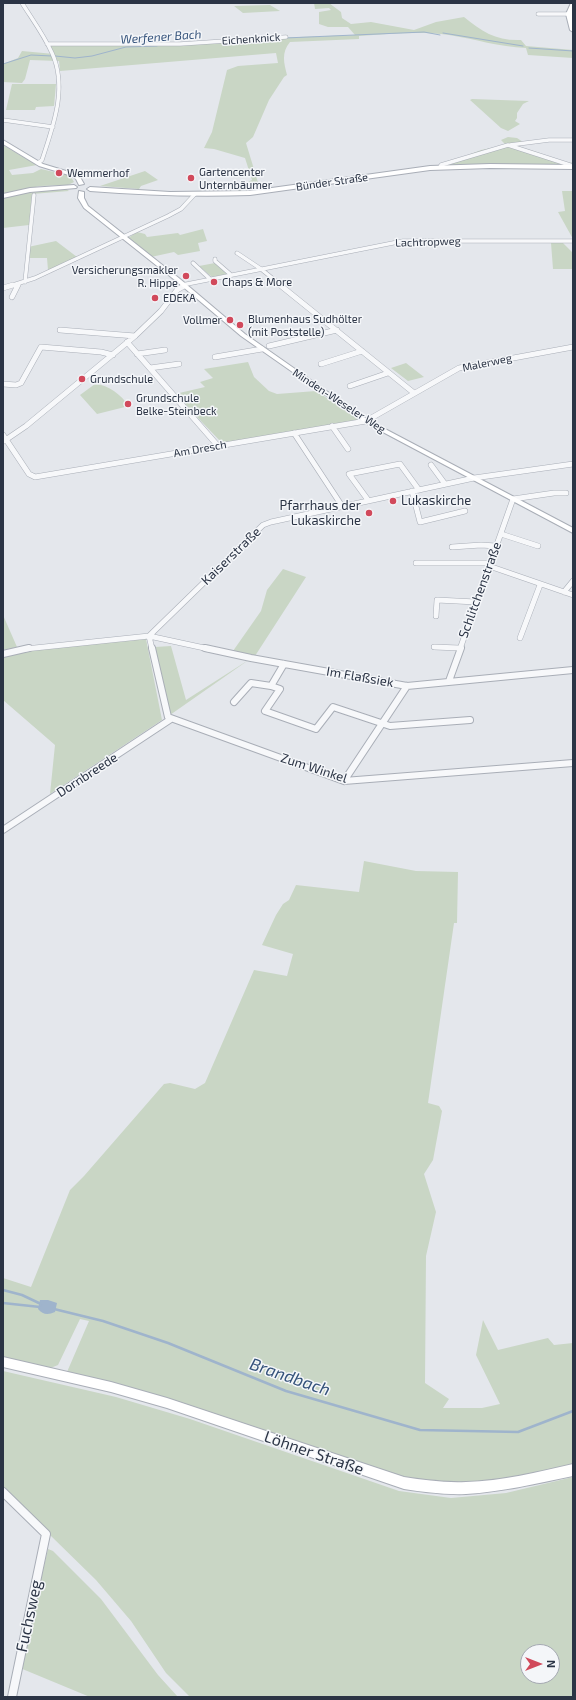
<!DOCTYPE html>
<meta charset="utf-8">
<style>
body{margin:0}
#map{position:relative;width:576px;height:1700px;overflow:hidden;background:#e4e7ec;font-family:"Exo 2",sans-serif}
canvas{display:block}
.frame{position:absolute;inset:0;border:4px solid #2b3445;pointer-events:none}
.north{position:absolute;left:520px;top:1644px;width:40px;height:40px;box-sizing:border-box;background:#f4f6f9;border:1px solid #a4a8b1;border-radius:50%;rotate:90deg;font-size:11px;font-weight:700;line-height:16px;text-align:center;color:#2b3445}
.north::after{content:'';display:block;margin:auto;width:14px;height:18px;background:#d1495b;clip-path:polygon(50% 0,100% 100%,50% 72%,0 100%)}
</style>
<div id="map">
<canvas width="576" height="1700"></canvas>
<div class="frame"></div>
<div class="north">N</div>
</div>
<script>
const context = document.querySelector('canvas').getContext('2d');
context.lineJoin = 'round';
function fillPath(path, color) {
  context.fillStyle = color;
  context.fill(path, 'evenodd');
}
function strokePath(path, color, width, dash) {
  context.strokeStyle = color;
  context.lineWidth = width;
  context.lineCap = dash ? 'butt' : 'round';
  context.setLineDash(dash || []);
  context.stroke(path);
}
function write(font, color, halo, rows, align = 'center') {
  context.font = font + ' "Exo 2",sans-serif';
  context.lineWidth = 3;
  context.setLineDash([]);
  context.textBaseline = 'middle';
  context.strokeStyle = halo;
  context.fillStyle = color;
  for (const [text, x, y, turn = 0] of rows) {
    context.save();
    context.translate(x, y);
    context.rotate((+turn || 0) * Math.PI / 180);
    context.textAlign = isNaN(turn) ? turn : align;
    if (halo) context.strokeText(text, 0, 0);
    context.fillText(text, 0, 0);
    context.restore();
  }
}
fillPath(new Path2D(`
 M314 3H329L341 12 342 18 351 24 371 22 414 30 436 22 464 17C482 32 497 41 521 40L526 46 573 50V58L528 55 526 48C499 47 475 39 449 35 420 31 389 34 359 36V39L290 42C281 53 284 63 287 75L284 77 269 100 253 137 246 143 260 189 235 191 249 186 248 182 252 180 245 158 214 149 204 148 212 132 227 70 238 66 278 63 276 53 60 71 59 61 30 60 25 79 22 83 3 82V64L18 58 22 51 54 54 48 43 172 44 173 46 271 38 355 35 348 27H328L319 24V12L331 10 329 8 315 9Z
 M270 5 280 11 243 13 234 6Z
 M12 84H56L54 106 36 107 35 110H6Z
 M472 99 529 101 523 104 517 113V118L515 121 520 124 508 131 501 128 470 100Z
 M508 137 517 138 523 142 512 144 565 162 571 163 573 161V164L571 163 568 166 442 165 481 150 506 145 501 140Z
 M3 145 37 165 9 170 12 175 33 173 41 169 67 175 71 177 74 182 68 185 40 186 3 194Z
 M145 171 158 180 141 186 139 189 100 186Z
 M66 189 69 191 32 194 29 225 3 228V198L22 193Z
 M562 191H573V239L558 212 565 211Z
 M203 229 207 241 198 243 200 251 178 255 174 252 151 257 128 238 137 232 145 234 147 237 178 233 180 235Z
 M56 241 77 257 48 270 47 258H27L28 247Z
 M562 242 573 253V269H553L551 243Z
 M215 263 227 274 212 277 199 266Z
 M248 362 254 377 269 391 277 394 316 391 361 420 222 443 175 394 205 387 200 382 213 378 204 369Z
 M406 363 424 377 408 381 391 368Z
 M95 384C109 385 121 395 129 406L97 414 80 395Z
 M283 569 306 577 255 656 233 651 261 611 267 590Z
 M3 615 17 647 3 650Z
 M146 639 162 720 50 794 55 745 3 700V657L32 650Z
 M171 646 186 700 250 659 170 715 155 647Z
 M364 861 416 871 458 872 457 923H454L428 1103 439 1106 442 1111 433 1160 424 1174 436 1212 426 1256 425 1383 449 1399 443 1408H482L500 1404 476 1355 483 1320 498 1350 548 1338 554 1345 573 1343V1464C529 1475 482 1485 436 1483 424 1483 412 1479 400 1477L160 1396 67 1372 89 1321 80 1319 58 1365 48 1369 3 1358V1278L31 1287 70 1190 84 1176 164 1084 170 1083 195 1089 205 1083 254 970 287 976 293 954 262 945 276 915 283 904 289 900 296 885 359 892Z
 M3 1371 116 1397 190 1419 399 1491 451 1498 506 1493 573 1477V1697H190L166 1673 131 1621 96 1580 51 1536 3 1487ZM528 1652H552V1676H528Z
 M48 1549 53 1551 101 1599 158 1675 178 1697H90L20 1668Z`), '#c9d6c5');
fillPath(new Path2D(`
 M40 1300H48L57 1303 55 1312C48 1315 43 1315 38 1309Z`), '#9fb4cc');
strokePath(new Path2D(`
 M443 33 523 46
 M285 38 424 32 440 35
 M529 48 573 51
 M55 56 75 58 92 56 126 47 157 46
 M3 64 31 55 52 56`), '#9fb4cc', 1);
strokePath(new Path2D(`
 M3 1290 22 1295 41 1304
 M3 1303 40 1307
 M54 1309 103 1321 168 1343 286 1391 420 1430 518 1432 573 1411`), '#9fb4cc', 2.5);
const streetFar3 = new Path2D(`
 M22 3C32 19 44 35 52 53 68 88 53 126 42 160L38 163
 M538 14H573
 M47 44H180L286 37
 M3 120 53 127
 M510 145 549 140H573
 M440 167 441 165 508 145 573 166
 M237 253 261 269 282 286
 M215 259V261L230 274
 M193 263 210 279
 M25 282 34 195
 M182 285 403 241H573
 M10 286 35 278 168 216 181 209 195 194`);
const streetFar2 = new Path2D(`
 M280 285 414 393
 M3 288 13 285
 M12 297 18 285
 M60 330 135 336
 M127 342 218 446
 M269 346 337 330
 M137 354 165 350
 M215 357 262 349
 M321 364 362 351
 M150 368 179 364
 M3 384 16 385 21 383 41 347 101 352 113 355
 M350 386 388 373
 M332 426 348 449
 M294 433 342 506
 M3 435 29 474 35 477 366 421 459 368 573 347
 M4 441 26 426 135 336 161 311 177 290 184 286
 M431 465 445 484
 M412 491 420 522 465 511
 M368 500 349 474 400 464 419 490
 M501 534 538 546
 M452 547 481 545 496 546
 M416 563H490
 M489 566 573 595
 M564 592 573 581
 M436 616 437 600 476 602
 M520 638 540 585
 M434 647 459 648
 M25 649 149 636 263 525 271 522 474 478 573 464
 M152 649 149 636 209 649
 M460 649 513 499 554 493H566`);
const streetFar1 = new Path2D(`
 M152 648 168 717 344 781 573 763
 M205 648 251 658 407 686 573 670
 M3 654 29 648
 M284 664 271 686 280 689 265 711 316 729 333 707 390 726 470 720
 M449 681 461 648
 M234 702 251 683 271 686
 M344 781 407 686
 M3 830 171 719`);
const street = new Path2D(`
 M3 1492 46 1534 12 1697`);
const secondary = new Path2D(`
 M571 3H573L572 14 573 32 570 30 566 14Z
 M3 140 43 164 76 174 80 177 84 184 79 185 76 179 72 176 39 166 3 144Z
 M490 164 573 165V169L490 168 430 170 250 195C196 197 143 195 90 191L87 189 90 187 170 192 250 191 430 166Z
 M74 185 77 187 76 188 30 192 3 198V194L30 188Z
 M79 191 84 192V198L88 206 180 279 245 334 368 420 573 528V533L364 422 241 336 176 281 84 208 78 198Z
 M3 1357 111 1382 167 1398 404 1477C424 1480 445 1483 466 1482 502 1481 538 1472 573 1464V1476C538 1483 502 1492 466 1494 445 1495 424 1492 404 1489L167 1408 111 1392 3 1367Z`);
strokePath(streetFar3, '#a9aeb7', 4.5);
strokePath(streetFar2, '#a9aeb7', 6);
strokePath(streetFar1, '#a9aeb7', 8);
strokePath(street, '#a9aeb7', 10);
strokePath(secondary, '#a9aeb7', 2);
strokePath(streetFar3, '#f7f8fa', 3.5);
strokePath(streetFar2, '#f7f8fa', 5);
strokePath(streetFar1, '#f7f8fa', 6);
strokePath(street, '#f7f8fa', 8);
fillPath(secondary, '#fff');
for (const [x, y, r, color] of [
 [59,173,4,"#d1495b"],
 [191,178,4,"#d1495b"],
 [186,276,4,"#d1495b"],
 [214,282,4,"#d1495b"],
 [155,298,4,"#d1495b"],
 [230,320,4,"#d1495b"],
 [240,325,4,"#d1495b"],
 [82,379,4,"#d1495b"],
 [128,404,4,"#d1495b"],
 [393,501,4,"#d1495b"],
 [369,513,4,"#d1495b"]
]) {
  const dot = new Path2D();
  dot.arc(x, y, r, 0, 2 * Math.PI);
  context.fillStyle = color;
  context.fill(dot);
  strokePath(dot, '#f4f6f9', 1.5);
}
write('11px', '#2b3445', '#f4f6f9', [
 ["Eichenknick",251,39,-4],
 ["Bünder Straße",332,182,-8],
 ["Lachtropweg",428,242,-2],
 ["Malerweg",487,363,-12],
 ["Minden-Weseler Weg",339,401,33],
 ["Am Dresch",200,449,-10]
]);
write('11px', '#2b3445', '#f4f6f9', [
 ["Gartencenter",199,172],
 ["Unternbäumer",199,185],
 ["Wemmerhof",67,173],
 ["Versicherungsmakler",178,270,"right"],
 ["R. Hippe",178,283,"right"],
 ["Chaps & More",222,282],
 ["EDEKA",163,298],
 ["Blumenhaus Sudhölter",248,319],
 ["(mit Poststelle)",248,332],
 ["Vollmer",222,320,"right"],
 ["Grundschule",90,379],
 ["Grundschule",136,398],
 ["Belke-Steinbeck",136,411]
], 'left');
write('italic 12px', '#34527a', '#f4f6f9', [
 ["Werfener Bach",161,37,-4]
]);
write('13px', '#2b3445', '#f4f6f9', [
 ["Lukaskirche",401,501],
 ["Pfarrhaus der",361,506,"right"],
 ["Lukaskirche",361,521,"right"]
], 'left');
write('13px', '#2b3445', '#f4f6f9', [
 ["Kaiserstraße",231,556,-44],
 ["Schlitchenstraße",480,590,-70],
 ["Im Flaßsiek",360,677,10],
 ["Zum Winkel",314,768,18],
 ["Dornbreede",87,775,-33]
]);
write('16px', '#2b3445', '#f4f6f9', [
 ["Löhner Straße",314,1453,19],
 ["Fuchsweg",29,1616,-78]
]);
write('italic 17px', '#34527a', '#f4f6f9', [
 ["Brandbach",290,1377,19]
]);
</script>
